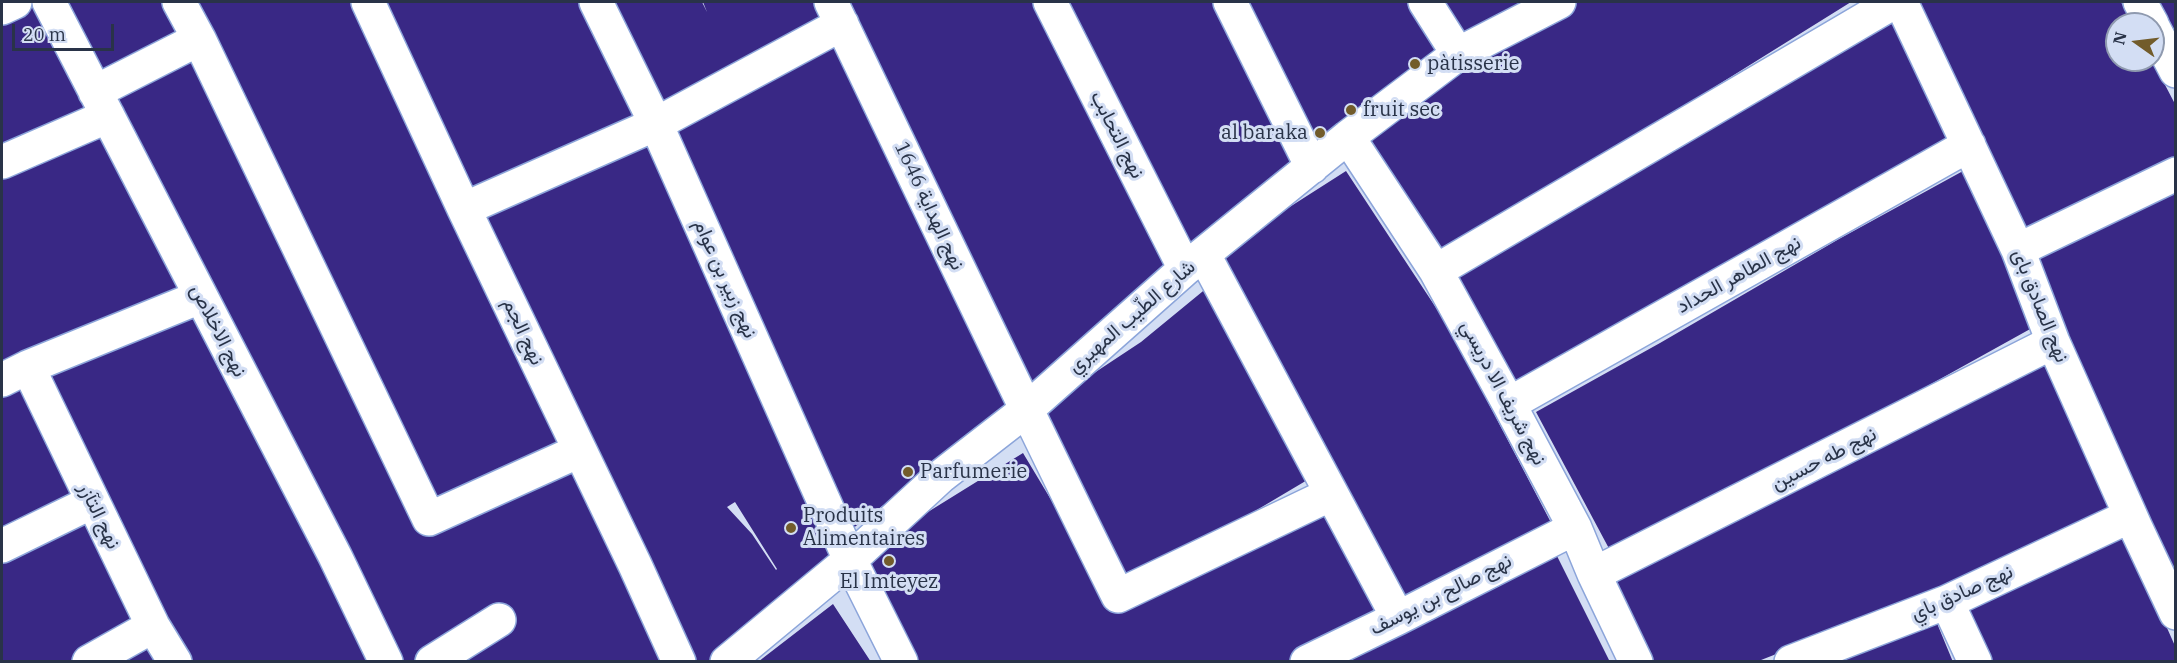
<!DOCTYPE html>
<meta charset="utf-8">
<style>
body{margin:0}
#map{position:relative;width:2177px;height:663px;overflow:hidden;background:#d3def4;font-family:"IBM Plex Serif",serif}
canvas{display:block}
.frame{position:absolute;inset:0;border:3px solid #293348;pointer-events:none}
.north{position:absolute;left:2105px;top:12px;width:60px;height:60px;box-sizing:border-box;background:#d3def4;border:2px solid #8f9aaf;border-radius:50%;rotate:284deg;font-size:16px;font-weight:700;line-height:24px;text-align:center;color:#293348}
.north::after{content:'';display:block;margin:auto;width:21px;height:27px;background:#725c2b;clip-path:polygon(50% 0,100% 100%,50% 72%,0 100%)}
.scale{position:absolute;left:12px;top:24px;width:102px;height:27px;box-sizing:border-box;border:3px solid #293348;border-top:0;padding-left:8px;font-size:18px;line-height:21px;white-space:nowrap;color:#293348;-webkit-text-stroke:4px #d3def4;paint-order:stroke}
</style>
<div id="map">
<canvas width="2177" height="663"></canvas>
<div class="frame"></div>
<div class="north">N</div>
<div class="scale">20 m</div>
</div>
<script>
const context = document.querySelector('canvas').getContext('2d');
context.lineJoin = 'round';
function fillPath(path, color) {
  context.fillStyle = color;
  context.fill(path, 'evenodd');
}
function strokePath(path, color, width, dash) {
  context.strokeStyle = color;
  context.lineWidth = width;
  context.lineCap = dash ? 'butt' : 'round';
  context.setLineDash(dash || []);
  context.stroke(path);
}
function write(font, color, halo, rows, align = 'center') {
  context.font = font + ' "IBM Plex Serif",Vazirmatn,serif';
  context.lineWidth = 6;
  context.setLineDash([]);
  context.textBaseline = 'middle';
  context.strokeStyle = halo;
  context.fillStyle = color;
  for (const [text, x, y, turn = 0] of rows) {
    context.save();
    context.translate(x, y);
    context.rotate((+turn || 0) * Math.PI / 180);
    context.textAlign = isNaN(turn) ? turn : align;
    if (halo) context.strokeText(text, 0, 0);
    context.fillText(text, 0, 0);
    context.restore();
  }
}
fillPath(new Path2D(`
 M23 2H46L99 116 2 155V12Z
 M58 2H171L189 36 97 85Z
 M185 2H361L568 447 432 506Z
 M377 2H589L647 121 470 200Z
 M604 2H702L707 12 703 2H822L831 17 653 108Z
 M840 2H1036L1177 268 1034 390Z
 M1055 2H1221L1300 168 1184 250Z
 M1239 2H1417L1450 52 1305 148Z
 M1431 2H1529L1459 46Z
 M1577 2H1851L1668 116 1598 156 1441 254 1362 132 1400 106Z
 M1914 2H2121L2132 24H2117V60H2152L2175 104V160L2028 233Z
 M2155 2H2175V43Z
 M1893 22 1956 141 1520 390 1453 268 1799 72Z
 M839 41 1013 400 944 459 852 529 663 128Z
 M195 54 427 536 482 509 572 459 669 662H394L109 101Z
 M107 123 188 291 2 377V167Z
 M651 134 844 555 716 662H690L477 211ZM735 502 777 569 776 570 752 534 727 507Z
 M1346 171 1448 326 1557 534 1402 609 1216 254Z
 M1963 171 2041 323 1823 444 1613 556 1536 412 1660 343 1839 239Z
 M2175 189V591L2028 260Z
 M1208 287 1314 476 1245 517 1122 581 1029 413 1079 383 1141 342Z
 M196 301 377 662H184L37 372Z
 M2043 359 2114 512 1939 590 1756 662H1648L1611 581Z
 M26 375 85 499 2 539V387Z
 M1023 453 1110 598 1326 501 1383 617 1287 662H907L854 561 886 538Z
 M84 514 142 623 79 662H2V551Z
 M2126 535 2175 646V662H1982L1957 604Z
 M1553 548 1610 662H1330Z
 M833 604 871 662H758L763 658Z
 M1934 616 1953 662H1819Z
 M151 638 166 662H109Z`), '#392885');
const minor = new Path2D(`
 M49 2 335 556 386 662
 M179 2 199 39 429 519 579 451
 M368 2 464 209 635 565 679 662
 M596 2 656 124 850 560 901 662
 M831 2C926 200 1020 399 1118 596L1331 494
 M1050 2 1185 269
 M1230 2 1312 167
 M1425 2 1458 54
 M1901 2 2018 250 2053 342 2136 528 2176 613
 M2140 2 2152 24
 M2 8 15 2
 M2153 27 2176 71
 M95 92 199 39
 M1348 137 1436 271 1509 404 1575 528 1594 574 1636 662
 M2 162 108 116
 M464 209 656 124 842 24
 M2018 250 2176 174
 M1204 255 1398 618
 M1436 271 1894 2
 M28 367 153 626 175 662
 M2 380 28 367 200 297
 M1509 404 1969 145
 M2 546 92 502
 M1594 574 2053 342
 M1947 602 1975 662
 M89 662 153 626
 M432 662 499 620
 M727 662 850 560 940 477 1025 411 1185 269 1348 137 1458 54 1559 2
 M1307 662 1398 618 1575 528
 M1791 662 1947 602 2130 516`);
strokePath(minor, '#8ca5da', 36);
strokePath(minor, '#fff', 33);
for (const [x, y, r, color] of [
 [1415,64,6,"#725c2b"],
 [1351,110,6,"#725c2b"],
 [1320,133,6,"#725c2b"],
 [908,472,6,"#725c2b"],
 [791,528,6,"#725c2b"],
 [889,561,6,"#725c2b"]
]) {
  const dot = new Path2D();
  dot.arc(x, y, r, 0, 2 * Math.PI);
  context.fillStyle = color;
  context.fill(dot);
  strokePath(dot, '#d3def4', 2);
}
write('20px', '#293348', '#d3def4', [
 ["pàtisserie",1427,64],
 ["fruit sec",1363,110],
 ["al baraka",1308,133,"right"],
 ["Parfumerie",920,472],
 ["Produits",803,516],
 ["Alimentaires",803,539],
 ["El Imteyez",889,582,"center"]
], 'left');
write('20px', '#293348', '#d3def4', [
 ["نهج التحابب",1117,135,63],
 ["نهج الهداية 1646",929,206,65],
 ["نهج الطاهر الحداد",1739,275,-29],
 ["نهج زبير بن عوام",725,279,66],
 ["نهج الصادق باى",2040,306,68],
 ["شارع الطّيب المهيري",1132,317,-41],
 ["نهج الاخلاص",218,331,63],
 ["نهج الجم",523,332,65],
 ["نهج شريف الا دريسي",1503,393,62],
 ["نهج طه حسين",1824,459,-27],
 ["نهج التآزر",99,516,64],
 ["نهج صادق باي",1962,593,-24],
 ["نهج صالح بن يوسف",1441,595,-27]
]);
</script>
